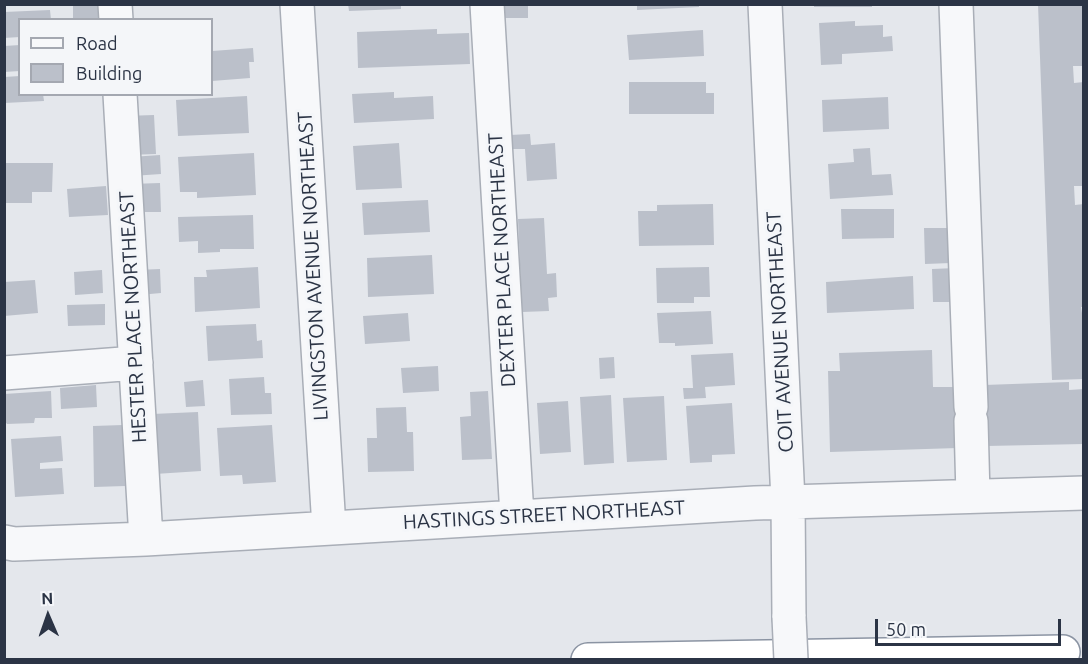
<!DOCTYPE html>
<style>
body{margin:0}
#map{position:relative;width:1088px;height:664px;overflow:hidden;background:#e4e7ec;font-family:Ubuntu,sans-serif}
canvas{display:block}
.frame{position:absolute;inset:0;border:6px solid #2b3445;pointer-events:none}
.legend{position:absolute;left:18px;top:18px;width:195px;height:78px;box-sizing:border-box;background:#f4f6f9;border:2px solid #a4a8b1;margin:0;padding:8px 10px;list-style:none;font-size:18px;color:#2b3445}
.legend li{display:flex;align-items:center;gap:12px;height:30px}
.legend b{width:30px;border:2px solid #a4a8b1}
.north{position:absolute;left:18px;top:586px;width:60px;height:60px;-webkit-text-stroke:4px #f4f6f9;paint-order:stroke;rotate:358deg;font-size:16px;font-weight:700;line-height:24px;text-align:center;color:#2b3445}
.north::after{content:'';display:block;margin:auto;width:21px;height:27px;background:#2b3445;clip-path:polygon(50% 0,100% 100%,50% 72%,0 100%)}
.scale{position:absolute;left:875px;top:619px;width:186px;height:27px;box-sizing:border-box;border:3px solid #2b3445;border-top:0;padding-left:8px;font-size:18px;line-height:21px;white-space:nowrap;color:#2b3445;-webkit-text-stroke:4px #f4f6f9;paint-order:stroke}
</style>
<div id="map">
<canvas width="1088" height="664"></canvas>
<div class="frame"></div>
<ul class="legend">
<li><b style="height:8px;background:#f7f8fa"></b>Road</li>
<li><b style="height:16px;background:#bbc0ca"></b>Building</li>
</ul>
<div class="north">N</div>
<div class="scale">50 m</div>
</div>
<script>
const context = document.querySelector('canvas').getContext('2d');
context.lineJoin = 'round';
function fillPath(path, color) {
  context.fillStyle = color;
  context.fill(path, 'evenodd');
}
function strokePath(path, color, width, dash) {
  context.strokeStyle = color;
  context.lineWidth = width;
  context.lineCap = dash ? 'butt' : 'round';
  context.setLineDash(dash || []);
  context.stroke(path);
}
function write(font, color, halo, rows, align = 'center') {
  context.font = font + ' Ubuntu,sans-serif';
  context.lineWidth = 6;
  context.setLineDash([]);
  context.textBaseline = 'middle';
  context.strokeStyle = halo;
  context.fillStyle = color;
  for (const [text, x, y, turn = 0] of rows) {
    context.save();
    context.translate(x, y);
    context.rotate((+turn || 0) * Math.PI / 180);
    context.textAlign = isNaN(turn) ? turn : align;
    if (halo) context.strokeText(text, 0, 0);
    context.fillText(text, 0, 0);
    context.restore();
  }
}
fillPath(new Path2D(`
 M73 4H98L99 20H73Z
 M348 4H401V9L349 11Z
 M500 4H528V18H501Z
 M637 4H699V7L637 10Z
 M814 4H872V7H814Z
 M1038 4H1084V66H1073L1074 83 1084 82V186H1074L1075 205 1084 204V307H1081L1084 325V379L1052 380Z
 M50 10 51 20H20V37L4 38V12Z
 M855 21V26L883 25V37L892 36 893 51 842 54V64L821 65 819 23Z
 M437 29V34L469 33 470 64 358 68 357 32Z
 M703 30 704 56 629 60 627 35Z
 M20 45V71L4 72V46Z
 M253 48 254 62H249L250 78 212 81V51Z
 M20 76V94H43L44 101 4 103V77Z
 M629 82H706V93H714V114H629Z
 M394 92V98L433 96 434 119 354 123 352 94Z
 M247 96 249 133 178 136 176 100Z
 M888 97 889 129 823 132 822 100Z
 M154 115 156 154 128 155 125 116Z
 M530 134 531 145 555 143 557 179 527 181 525 149H510V135Z
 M399 143 402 188 356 190 353 146Z
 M870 148 872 175 891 174 893 195 830 199 828 164 854 162 853 149Z
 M254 153 256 195 197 198V192H180L178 157Z
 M160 155 161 174 132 176 131 157Z
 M4 163H53L52 192H32V203H4Z
 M160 183 161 212H131V184Z
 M106 186 108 215 69 217 67 189Z
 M428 200 430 232 364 235 362 203Z
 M713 204 714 245 639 246 638 211H657V205Z
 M841 209H894V238L842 239Z
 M253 215 254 249H220V252L198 253V241L179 242 178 217Z
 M544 218 547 274 556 273 557 297 548 298 549 311 522 312 518 219Z
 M924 228H950L951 263 925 264Z
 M432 255 434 294 368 297 367 258Z
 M258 267 260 308 195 312 194 277H207L206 270Z
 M709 267 710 297H694V303H657L656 268Z
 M956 268 957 302H933L932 269Z
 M160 269 161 293 139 295 137 270Z
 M102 270 103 293 75 295 74 272Z
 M913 276 914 309 827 313 826 282Z
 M35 280 38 313 4 316V282Z
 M105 304V325L68 326 67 305Z
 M711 311 713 344 675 346V343H659L657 313Z
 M408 313 410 341 365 344 363 316Z
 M256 324 257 341 262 340 263 358 208 361 206 326Z
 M932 350 933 387H956L958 448 830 452 828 371H840L839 353Z
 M733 353 735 385 705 387 706 398 684 399 683 388H693L691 355Z
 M614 357 615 378 600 379 599 358Z
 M438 366 439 391 403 393 401 368Z
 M264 377 265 393H271L272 414 231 415 229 379Z
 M203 380 205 406 186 407 184 382Z
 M1069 382V390L1084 389V444L986 446 984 385Z
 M96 385 97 407 61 409 60 388Z
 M51 391 52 418H35L34 423 7 424 4 420V394Z
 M488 391 492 459 462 460 460 417 471 416 470 392Z
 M611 395 614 463 584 465 580 397Z
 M664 396 667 460 627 462 623 398Z
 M568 401 571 452 540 454 537 403Z
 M732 403 735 454 712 455V462L690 463 686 406Z
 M406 407 407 432H413L414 471 368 472 367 438H377L376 408Z
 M198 412 201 471 155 474 152 414Z
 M123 425 125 486 94 487 93 426Z
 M272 425 276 482 243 484 242 475 220 476 217 428Z
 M61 436 63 461 40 463V469L62 468 64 494 15 497 11 439Z`), '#bbc0ca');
const minor = new Path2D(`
 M115 4 116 20
 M297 4 329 528
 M487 4 517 516
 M765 4 788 501 789 617
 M956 4 971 407
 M120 94 146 539
 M4 373 136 363
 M971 421 973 496
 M4 542 14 544 146 539 755 503 1084 493`);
const highway = new Path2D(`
 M588 660 1063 652`);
strokePath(minor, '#a9aeb7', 36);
strokePath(highway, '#8b94a3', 36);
strokePath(minor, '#f7f8fa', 33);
strokePath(highway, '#fff', 33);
const minorBridge = new Path2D(`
 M789 617 791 660`);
strokePath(minorBridge, '#a9aeb7', 36, []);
strokePath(minorBridge, '#f7f8fa', 33);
write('20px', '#2b3445', '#f4f6f9', [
 ["DEXTER PLACE NORTHEAST",502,260,-93],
 ["LIVINGSTON AVENUE NORTHEAST",313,266,-93],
 ["HESTER PLACE NORTHEAST",133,317,-93],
 ["COIT AVENUE NORTHEAST",780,332,-93],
 ["HASTINGS STREET NORTHEAST",544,515,-3]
]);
</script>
